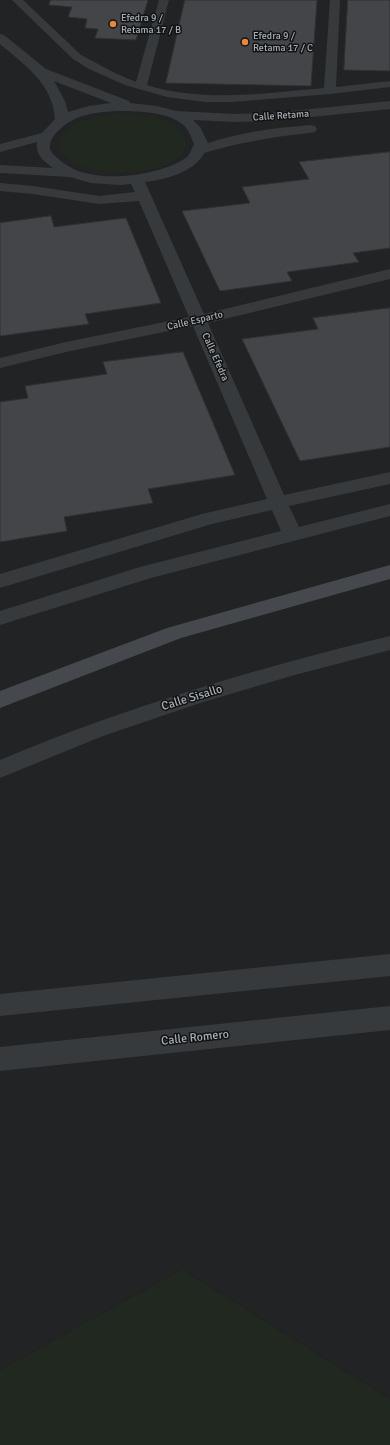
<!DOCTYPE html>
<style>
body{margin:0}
canvas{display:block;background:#161718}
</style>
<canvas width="390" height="1445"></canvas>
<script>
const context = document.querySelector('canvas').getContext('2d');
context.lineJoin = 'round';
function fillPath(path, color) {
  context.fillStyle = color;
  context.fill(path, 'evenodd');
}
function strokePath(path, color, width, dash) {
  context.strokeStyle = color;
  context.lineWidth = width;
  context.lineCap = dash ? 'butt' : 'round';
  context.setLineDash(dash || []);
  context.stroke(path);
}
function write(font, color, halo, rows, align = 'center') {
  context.font = font + ' Signika,sans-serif';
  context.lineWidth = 3;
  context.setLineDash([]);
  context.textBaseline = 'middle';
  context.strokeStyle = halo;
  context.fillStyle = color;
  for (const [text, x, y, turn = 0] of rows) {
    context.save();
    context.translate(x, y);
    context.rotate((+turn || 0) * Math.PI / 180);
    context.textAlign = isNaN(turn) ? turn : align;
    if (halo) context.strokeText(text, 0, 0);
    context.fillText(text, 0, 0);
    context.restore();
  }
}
fillPath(new Path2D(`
 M0 0H390V1399L182 1269 0 1370Z`), '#222325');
fillPath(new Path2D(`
 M111 114C132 113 162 113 178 129 219 167 97 191 64 155 60 151 58 144 60 139 68 121 95 117 111 114Z
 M182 1269 390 1399V1445H0V1370Z`), '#212820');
const building = new Path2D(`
 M51 0H148L136 40 95 38 98 29 85 28 87 19 68 17 72 7 49 5Z
 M185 0H317L311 86 166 83Z
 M348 0H390V71L344 70Z
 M390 152V248L353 253 359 262 287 272 292 281 220 291 182 211 250 203 242 187 309 179 299 162Z
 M51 216 54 227 126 218 161 303 85 314 89 324 0 336V223Z
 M390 308V447L300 461 242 339 318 329 313 318Z
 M183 352 235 475 148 489 153 503 64 517 67 531 0 542V402L28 398 25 386 107 374 103 362Z`);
fillPath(building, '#434548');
strokePath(building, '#303134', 1);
fillPath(new Path2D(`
 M12 0H23L81 55 115 73 136 82 159 0H169L147 85C204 103 266 93 324 88L330 0H340L336 87 390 81V87L330 94 232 102H205L167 97 125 85 89 69 73 59Z`), '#373a3d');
fillPath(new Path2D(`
 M0 34 4 35 46 69 129 101 130 103 157 106 176 111 234 114 271 113 390 101V109L271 121 234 122 193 120 200 127 208 143C241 132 275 128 310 125L315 126 317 129 315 132 310 133C271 137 241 142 204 153 195 172 164 180 145 182L204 314 390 269V279L208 323 284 495 390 472V484L289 506 299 527 390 504V516L151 578 0 625V611L140 567 281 531 272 510 212 524 0 588V574L202 514 267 499 193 326 66 352 0 368V358L66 342 189 317 139 201 99 204 33 194 0 191V183L33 186 99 196 135 192 131 184 120 185 91 183 70 177 0 173V165L53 168C44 161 35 155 37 142L0 152V144L42 133 55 119C53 84 25 65 0 44ZM54 81 111 103 89 106 68 112 65 101ZM116 111C136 111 174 111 187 129 190 134 192 139 194 144 192 148 190 154 187 157 161 176 98 184 70 167 64 164 57 158 53 154 41 140 67 122 77 118 89 113 103 112 116 111Z
 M390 636V650L291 676 200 703 103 736 0 778V760C126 707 257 668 390 636Z
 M390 954V976L0 1016V994Z
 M390 1006V1030L0 1071V1047Z`), '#373a3d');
fillPath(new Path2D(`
 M390 565V579L181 638 0 708V691L167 628Z`), '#45494d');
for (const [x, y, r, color] of [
 [113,24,4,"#ed8639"],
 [245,42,4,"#ed8639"]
]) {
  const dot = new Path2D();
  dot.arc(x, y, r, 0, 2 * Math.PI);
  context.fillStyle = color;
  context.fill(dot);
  strokePath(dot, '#111213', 1.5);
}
write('10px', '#a9b1b8', '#111213', [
 ["Efedra 9 /",121,18],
 ["Retama 17 / B",121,30],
 ["Efedra 9 /",253,36],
 ["Retama 17 / C",253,48]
], 'left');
write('10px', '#a9b1b8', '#111213', [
 ["Calle Retama",281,116,-4],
 ["Calle Esparto",195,321,-13],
 ["Calle Efedra",215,357,66]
]);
write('12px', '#a9b1b8', '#111213', [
 ["Calle Sisallo",192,698,-17],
 ["Calle Romero",195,1038,-6]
]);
</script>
